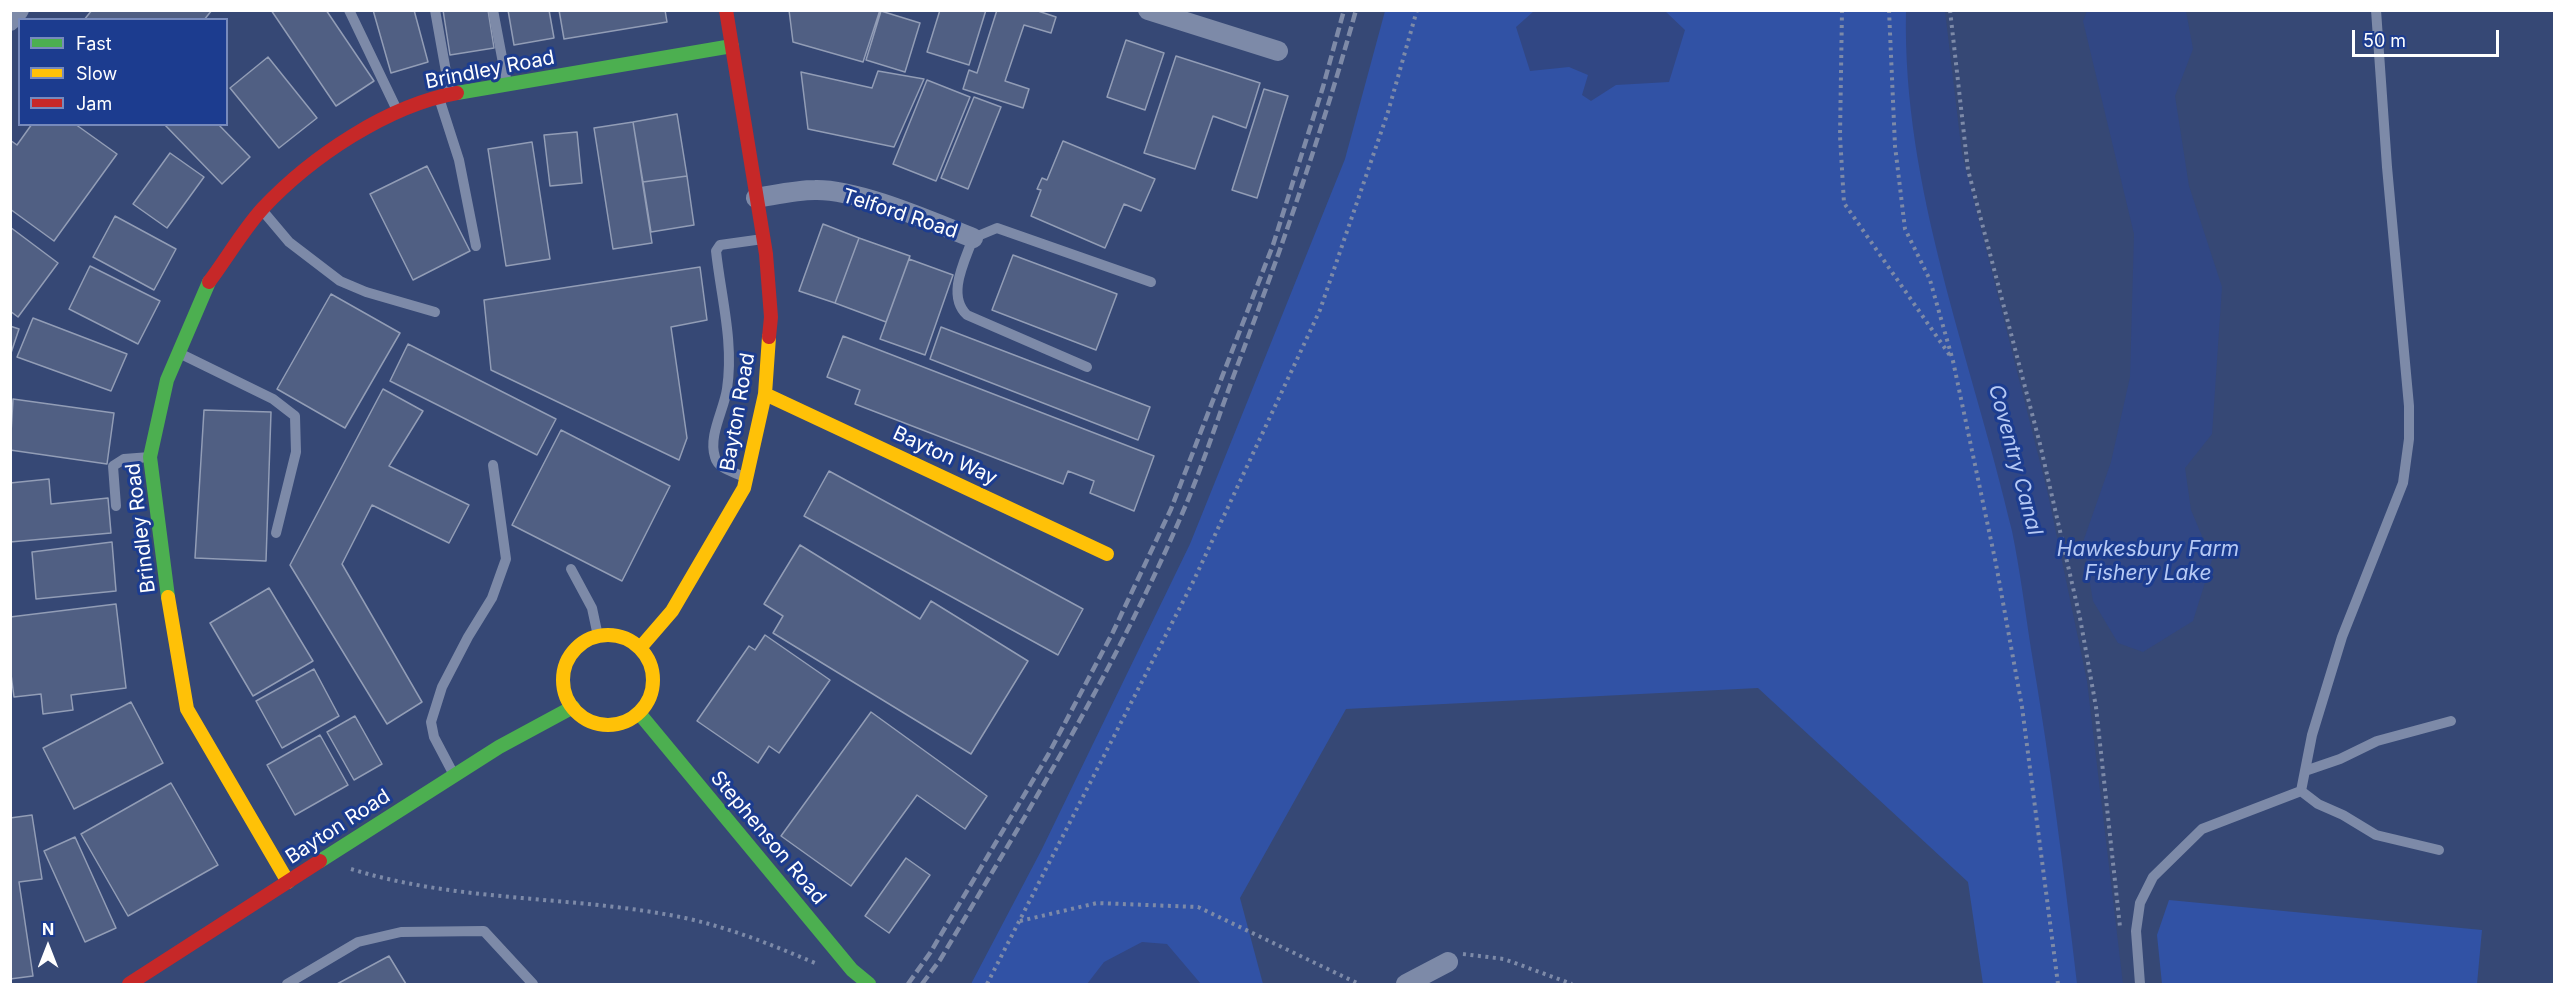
<!DOCTYPE html>
<style>
body{margin:0}
#map{position:relative;width:2565px;height:995px;overflow:hidden;background:#364875;font-family:Inter,sans-serif}
canvas{display:block}
.frame{position:absolute;inset:0;border:12px solid #fff;pointer-events:none}
.legend{position:absolute;left:18px;top:18px;width:210px;height:108px;box-sizing:border-box;background:#1c3c8f;border:2px solid #778abc;margin:0;padding:8px 10px;list-style:none;font-size:18px;color:#fff}
.legend li{display:flex;align-items:center;gap:12px;height:30px}
.legend b{width:30px;border:2px solid #778abc}
.north{position:absolute;left:18px;top:917px;width:60px;height:60px;-webkit-text-stroke:4px #1c3c8f;paint-order:stroke;rotate:0deg;font-size:16px;font-weight:700;line-height:24px;text-align:center;color:#fff}
.north::after{content:'';display:block;margin:auto;width:21px;height:27px;background:#fff;clip-path:polygon(50% 0,100% 100%,50% 72%,0 100%)}
.scale{position:absolute;left:2352px;top:30px;width:147px;height:27px;box-sizing:border-box;border:3px solid #fff;border-top:0;padding-left:8px;font-size:18px;line-height:21px;white-space:nowrap;color:#fff;-webkit-text-stroke:4px #1c3c8f;paint-order:stroke}
</style>
<div id="map">
<canvas width="2565" height="995"></canvas>
<div class="frame"></div>
<ul class="legend">
<li><b style="height:8px;background:#4caf50"></b>Fast</li>
<li><b style="height:8px;background:#ffc107"></b>Slow</li>
<li><b style="height:8px;background:#c62828"></b>Jam</li>
</ul>
<div class="north">N</div>
<div class="scale">50 m</div>
</div>
<script>
const context = document.querySelector('canvas').getContext('2d');
context.lineJoin = 'round';
function fillPath(path, color) {
  context.fillStyle = color;
  context.fill(path, 'evenodd');
}
function strokePath(path, color, width, dash) {
  context.strokeStyle = color;
  context.lineWidth = width;
  context.lineCap = dash ? 'butt' : 'round';
  context.setLineDash(dash || []);
  context.stroke(path);
}
function write(font, color, halo, rows, align = 'center') {
  context.font = font + ' Inter,sans-serif';
  context.lineWidth = 6;
  context.setLineDash([]);
  context.textBaseline = 'middle';
  context.strokeStyle = halo;
  context.fillStyle = color;
  for (const [text, x, y, turn = 0] of rows) {
    context.save();
    context.translate(x, y);
    context.rotate((+turn || 0) * Math.PI / 180);
    context.textAlign = isNaN(turn) ? turn : align;
    if (halo) context.strokeText(text, 0, 0);
    context.fillText(text, 0, 0);
    context.restore();
  }
}
fillPath(new Path2D(`
 M1385 11H1927L2099 984H1983L1968 882 1758 688 1346 709 1240 898 1263 984H971L1042 849 1190 544 1345 159Z
 M2169 900 2482 930 2477 984H2162L2157 935Z`), '#3152a5');
fillPath(new Path2D(`
 M1665 11 1685 30 1669 82 1616 85 1591 101 1582 95 1588 75 1569 67 1530 71 1516 27 1534 11Z
 M1906 11H1945L1962 154 2048 494 2087 681 2123 984H2077C2064 872 2050 760 2031 649 2025 610 2020 570 2012 531 1972 359 1902 189 1906 11Z
 M2087 11H2186L2193 49 2175 96 2189 186 2222 287 2212 434 2185 468 2191 510 2212 560 2193 621 2143 652 2118 643 2093 601 2083 542 2111 462 2130 377 2134 234 2083 21Z
 M1142 942 1167 944 1201 984H1087L1104 962Z`), '#314784');
const building = new Path2D(`
 M92 10H212L204 20H84Z
 M271 10H326L374 81 336 106Z
 M373 10H414L428 62 391 73Z
 M443 10H488L494 48 450 55Z
 M508 10H549L554 38 514 45Z
 M559 10H665L667 22 564 39Z
 M789 10H880L863 62 793 42Z
 M940 10H986L969 65 927 52Z
 M997 10H1035L1056 17 1051 33 1024 25 1005 81 1029 89 1023 108 963 89 969 70 977 73Z
 M881 11 920 23 905 72 866 60Z
 M1126 40 1164 53 1145 110 1107 97Z
 M1176 56 1260 83 1246 128 1213 116 1195 169 1144 153Z
 M268 57 317 118 279 148 230 88Z
 M878 71 924 79 894 147 808 129 801 72 872 88Z
 M927 80 970 97 936 181 893 164Z
 M1264 89 1288 96 1257 198 1232 190Z
 M974 97 1001 107 968 189 941 178Z
 M677 114 687 176 643 182 633 122Z
 M633 122 652 243 613 249 594 128Z
 M32 124H75L117 154 54 241 10 209V140L17 145Z
 M164 124H218L250 157 222 184Z
 M577 132 582 183 550 186 544 135Z
 M1063 141 1155 179 1141 211 1124 204 1105 248 1031 216 1041 190 1037 189 1042 178 1047 180Z
 M532 142 550 259 506 266 488 149Z
 M170 153 204 177 167 228 133 204Z
 M427 166 470 251 413 280 370 194Z
 M687 176 694 225 651 232 643 182Z
 M115 216 176 249 154 290 93 257Z
 M823 224 859 238 835 303 799 291Z
 M10 227 58 263 18 317 10 311Z
 M859 238 910 256 886 322 835 303Z
 M1013 255 1117 294 1096 350 992 310Z
 M909 259 953 275 925 355 880 339Z
 M90 266 160 301 138 344 69 309Z
 M700 267 707 320 671 327 687 438 679 460 491 370 484 300Z
 M331 294 400 333 345 428 277 389Z
 M33 318 127 354 111 391 17 357Z
 M10 326 19 329 10 356Z
 M941 327 1150 407 1138 440 930 359Z
 M843 336 1154 456 1134 511 1090 493 1094 481 1068 471 1063 484 855 404 860 390 827 377Z
 M408 344 556 419 537 455 390 381Z
 M383 389 423 411 389 466 469 505 449 543 372 505 342 564 422 702 387 724 290 565Z
 M13 399 114 413 107 464 10 450Z
 M204 410 271 412 266 561 195 558Z
 M561 430 670 486 622 581 512 525Z
 M829 471 1083 609 1058 655 804 516Z
 M49 479 51 504 108 498 111 533 10 542V483Z
 M112 542 116 591 36 599 32 552Z
 M800 545 920 619 931 601 1028 661 971 754 773 633 783 616 764 604Z
 M269 588 313 661 253 696 210 623Z
 M116 604 126 688 71 695 73 710 43 714 41 694 14 697 10 667V617Z
 M765 635 830 680 779 753 769 746 758 763 697 721 749 646 755 650Z
 M314 669 339 716 282 748 256 701Z
 M131 702 163 763 74 809 43 748Z
 M871 712 987 796 965 829 917 795 851 886 781 836Z
 M355 716 382 764 354 780 327 732Z
 M320 735 348 785 295 815 267 765Z
 M171 783 218 865 128 916 81 834Z
 M32 815 42 879 19 882 33 976 10 979V818Z
 M75 837 116 928 85 942 44 851Z
 M906 858 930 875 889 933 865 916Z
 M389 956 406 984H337Z`);
fillPath(building, '#505f83');
strokePath(building, '#929db6', 1.5);
strokePath(new Path2D(`
 M1842 10 1840 136 1844 203 1951 357
 M1889 10 1895 146 1905 229 1930 280 1953 361 1996 564 2022 707 2058 984
 M1950 10 1968 170 2040 444 2080 618 2096 707 2120 927
 M351 869C460 903 575 895 685 918 731 928 772 945 815 963
 M1020 921 1097 903 1198 907 1359 984
 M1463 954 1504 959 1572 984
 M987 984 1193 582 1320 310 1388 112 1417 10`), '#7d8aa8', 4, [3, 4.5]);
strokePath(new Path2D(`
 M349 10 397 110
 M435 10 450 94
 M493 10 507 84
 M439 98 459 160 476 246
 M262 210 289 242 340 281 366 292 435 312
 M179 353 273 399 295 416 296 452 276 533
 M1087 367 967 315C946 295 965 261 973 238L997 228 1151 282
 M744 477C734 472 718 469 715 457 708 436 724 410 727 389 734 342 721 297 716 251L720 245 763 239
 M116 506 113 466 124 459 150 457
 M571 569 592 608 598 636
 M2305 771 2340 759 2377 741 2451 721
 M454 775 434 737 431 722 442 687 468 637 492 598 506 559 493 465
 M2301 791 2318 804 2343 815 2376 835 2439 850
 M287 984 358 942 401 932 484 931 533 984
 M2140 984 2136 931 2140 903 2153 877 2202 829 2301 791 2312 735 2342 637 2403 483 2409 439V406L2387 167 2376 10`), '#7d8aa8', 10);
strokePath(new Path2D(`
 M1148 10 1278 51
 M10 21 19 10
 M756 198C775 195 796 190 815 190 858 189 932 222 973 238
 M1406 984 1448 962`), '#7d8aa8', 20);
strokePath(new Path2D(`
 M457 93 732 46
 M168 597 150 457 167 380 209 282
 M639 713 852 970 869 984
 M320 861 499 747 573 707`), '#4caf50', 14);
strokePath(new Path2D(`
 M765 394 1107 554
 M168 597 187 709 288 882
 M563 680a45 45 0 1 1 90 0a45 45 0 1 1-90 0Z
 M640 648 672 611 744 488 765 394 769 337`), '#ffc107', 14);
strokePath(new Path2D(`
 M726 10 766 254 771 317 769 337
 M209 282C227 258 243 230 263 208 311 157 388 105 457 93
 M129 984 320 861`), '#c62828', 14);
strokePath(new Path2D(`
 M908 984 930 953 1048 755 1113 632 1171 509 1273 245 1323 87 1344 10
 M922 984 940 960C1026 815 1115 670 1182 514 1202 468 1217 420 1235 372 1280 253 1322 133 1356 10`), '#7e8aa7', 4.5, [10, 4.5]);
write('20px', '#fff', '#1c3c8f', [
 ["Brindley Road",490,70,-11],
 ["Telford Road",900,214,18],
 ["Bayton Road",738,412,-80],
 ["Bayton Way",945,456,25],
 ["Brindley Road",141,528,-97],
 ["Bayton Road",338,827,-33],
 ["Stephenson Road",768,838,50]
]);
write('italic 21px', '#b6c9f4', '#1c3c8f', [
 ["Coventry Canal",2015,460,75],
 ["Hawkesbury Farm",2148,550],
 ["Fishery Lake",2148,574]
]);
</script>
